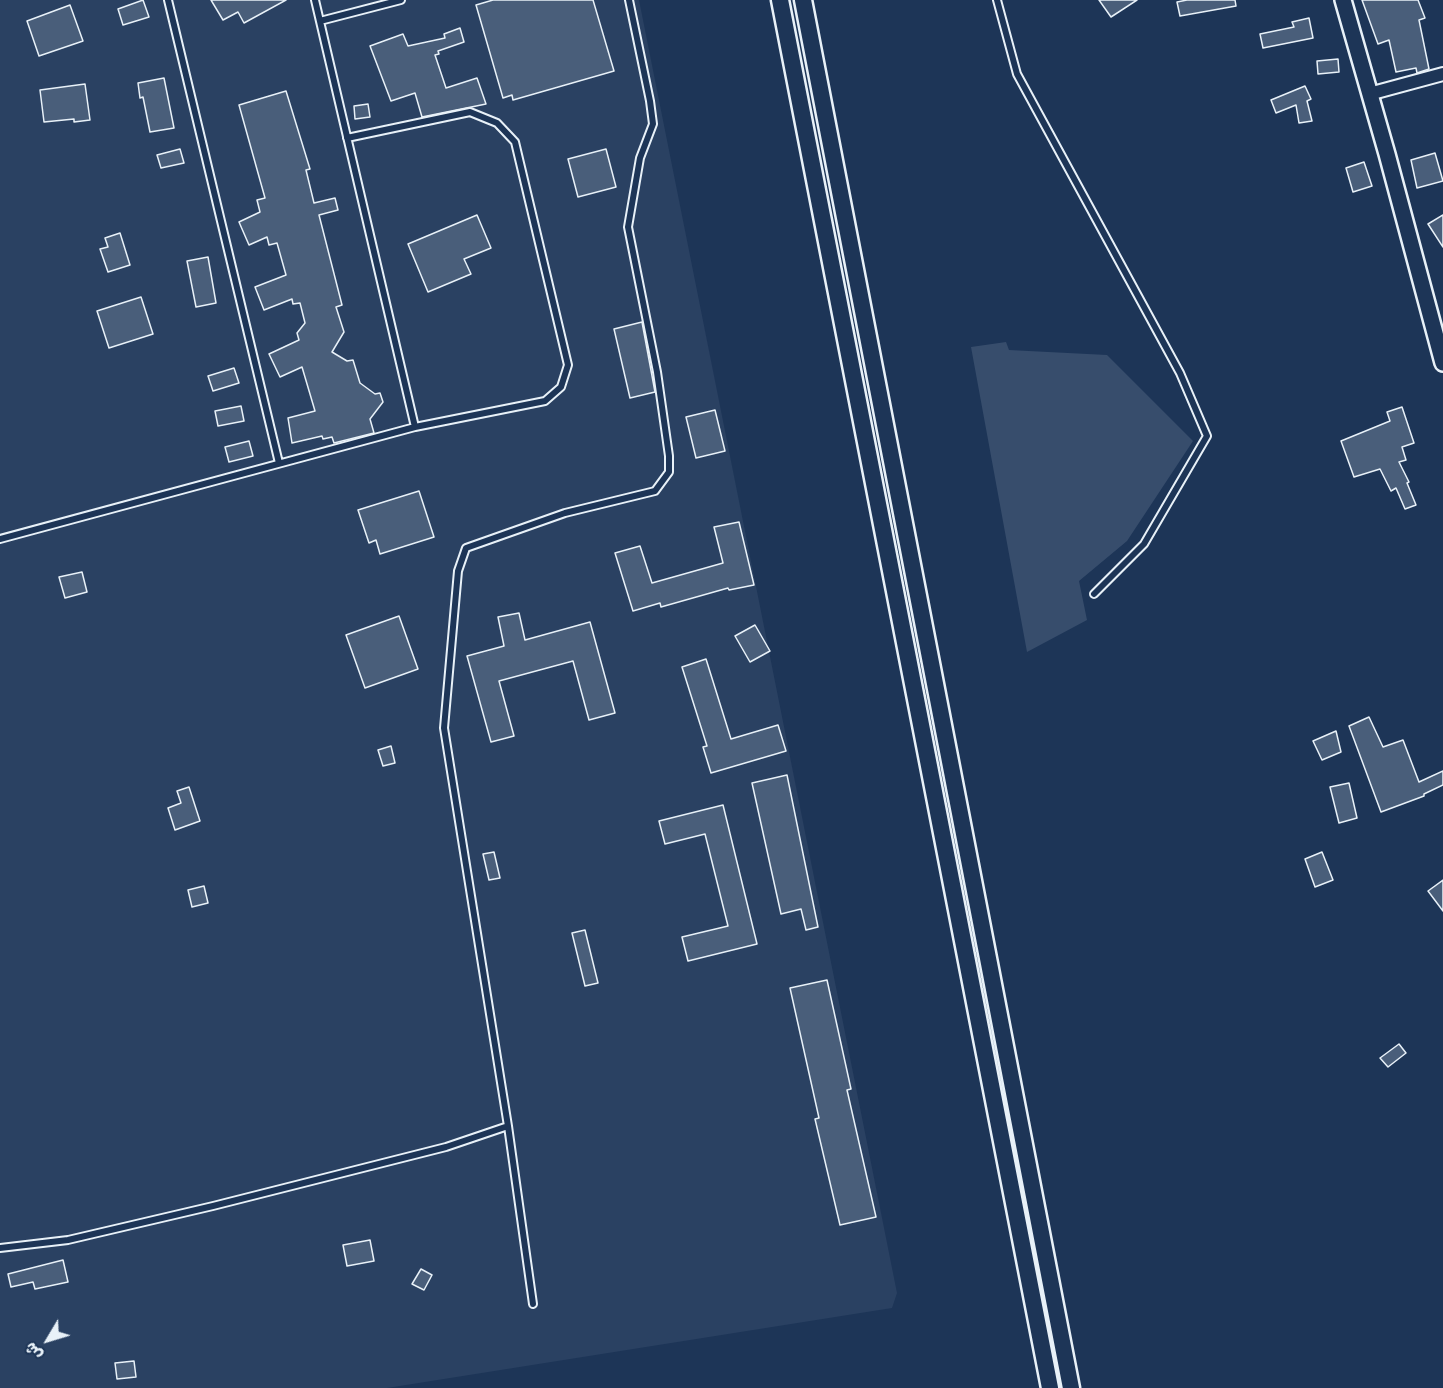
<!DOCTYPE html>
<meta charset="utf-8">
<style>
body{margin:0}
#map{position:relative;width:1443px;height:1388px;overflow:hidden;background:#1d3557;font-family:"Comic Neue","Playpen Sans Arabic",sans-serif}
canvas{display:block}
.north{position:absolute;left:18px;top:1310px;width:60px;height:60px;-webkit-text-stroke:4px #1d3557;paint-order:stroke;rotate:232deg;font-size:16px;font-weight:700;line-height:24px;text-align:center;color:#e8f1f8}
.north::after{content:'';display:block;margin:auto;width:21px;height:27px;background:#e8f1f8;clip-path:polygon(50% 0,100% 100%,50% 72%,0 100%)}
</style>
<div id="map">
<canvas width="1443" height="1388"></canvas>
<div class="north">ش</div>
</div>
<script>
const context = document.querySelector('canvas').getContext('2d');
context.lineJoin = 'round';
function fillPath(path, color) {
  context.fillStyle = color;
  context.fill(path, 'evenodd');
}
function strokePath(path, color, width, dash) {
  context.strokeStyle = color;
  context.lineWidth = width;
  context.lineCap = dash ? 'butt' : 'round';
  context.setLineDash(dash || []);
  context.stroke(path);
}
fillPath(new Path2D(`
 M0 0H639L897 1293 892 1308 387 1388H0Z`), '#2a4162');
fillPath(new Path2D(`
 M1006 342 1009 350 1107 355 1193 441 1127 541 1079 581 1087 620 1027 652 971 347Z`), '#374d6c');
const building = new Path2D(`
 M143 0 149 17 123 25 118 9Z
 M211 0H286L244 23 238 12 223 20Z
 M493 0H593L614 71 513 100 512 95 503 98 476 5Z
 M1099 0H1137L1111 17Z
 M1187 0H1235L1236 6 1180 16 1177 2Z
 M1362 0H1418L1425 18 1419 20 1429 69 1417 73 1416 68 1396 72 1389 40 1378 44Z
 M70 5 83 41 39 56 27 21Z
 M1309 18 1313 38 1263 48 1260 34 1294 27 1292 22Z
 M460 28 464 42 438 51 439 54 435 55 446 88 477 78 486 104 422 117 415 93 391 101 370 46 403 34 408 46 445 38 444 34Z
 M1338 59 1339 72 1318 74 1317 61Z
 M164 78 174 128 150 132 143 97 140 98 138 83Z
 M85 84 90 120 74 122V119L44 122 40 90Z
 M1305 86 1311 99 1307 101 1312 121 1299 123 1296 105 1276 113 1271 100Z
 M286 91 310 169 306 170 314 203 335 198 338 210 319 215 342 305 336 307 344 332 332 352 347 361 353 360 360 383 375 394 380 393 383 402 370 419 374 433 334 443 332 437 323 439 322 436 292 443 288 418 315 411 302 367 280 377 269 354 299 340 297 333 305 323 300 303 293 304 292 299 264 310 255 287 286 275 277 243 269 245 267 237 249 245 239 222 260 212 257 200 265 198 239 105Z
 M368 104 370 117 355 119 354 106Z
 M180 149 184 163 161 168 157 155Z
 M606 149 616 187 578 197 568 159Z
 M1435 153 1443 181 1417 188 1411 160Z
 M1364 162 1372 186 1353 192 1346 168Z
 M477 215 491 248 464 259 471 274 428 292 408 244Z
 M1443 215V247L1428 224Z
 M120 233 130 265 108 272 100 249 108 247 105 238Z
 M208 257 216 303 196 307 187 261Z
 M141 297 153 334 109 348 97 311Z
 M642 322 655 392 630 398 614 329Z
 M234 368 239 383 213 391 208 376Z
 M241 406 244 421 218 426 215 411Z
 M1402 407 1414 443 1402 447 1406 460 1399 462 1409 482 1407 483 1416 505 1405 509 1396 488 1391 491 1380 469 1354 477 1341 441 1390 421 1387 412Z
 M715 410 725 451 696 458 686 417Z
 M249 441 253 456 229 462 225 447Z
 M419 491 434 537 380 554 376 540 369 543 358 510Z
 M739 522 754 585 729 590 728 588 661 607 660 603 633 611 615 553 640 546 652 583 723 563 714 527Z
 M82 572 87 592 65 598 59 577Z
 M519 613 525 640 590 622 615 713 589 720 573 661 499 681 514 736 491 742 467 656 504 646 498 617Z
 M399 616 418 669 365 688 346 635Z
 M755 625 770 651 750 662 735 636Z
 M706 659 731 739 778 725 786 751 711 773 703 747 707 746 682 667Z
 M1369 717 1383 747 1403 740 1419 782 1443 771V785L1424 794V796L1381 812 1349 726Z
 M1336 731 1341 752 1322 760 1313 741Z
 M391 746 395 763 383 766 378 750Z
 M787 775 818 927 806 930 801 909 781 914 752 783Z
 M1349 783 1357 818 1339 823 1330 787Z
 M189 787 200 821 175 830 168 808 181 803 177 791Z
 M723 805 757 944 688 961 682 937 728 926 705 834 665 844 659 821Z
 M494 852 500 878 489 880 483 854Z
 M1322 852 1333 880 1315 887 1305 859Z
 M1443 880V911L1428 891Z
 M204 886 208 903 192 907 188 890Z
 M585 930 598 983 585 986 572 933Z
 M827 980 851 1089 847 1090 876 1217 840 1225 815 1119 819 1118 790 988Z
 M1399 1044 1406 1053 1388 1067 1380 1058Z
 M370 1240 374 1261 347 1266 343 1245Z
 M63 1260 68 1282 35 1289 33 1282 11 1287 8 1274Z
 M421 1269 432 1275 424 1290 412 1284Z
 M134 1361 136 1377 117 1379 115 1363Z`);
fillPath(building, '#495e7a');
strokePath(building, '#e8f1f8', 1.5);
const service = new Path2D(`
 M168 0 279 463
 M315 0 415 427
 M997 0 1017 74 1180 373 1207 436 1144 544 1094 594
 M320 21 401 0
 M0 539 415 427 545 401 561 387 568 365 515 142 497 123 470 112 347 138
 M0 1248 68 1240 213 1206 446 1147 508 1126
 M533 1304 508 1126 444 728 458 571 466 548 565 513 655 491 669 472V456L657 372 628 227 640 158 653 124 650 101 629 0`);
const minor = new Path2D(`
 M1369 94 1443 74`);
const tertiary = new Path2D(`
 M1343 0 1387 154 1443 363`);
const secondary = new Path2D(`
 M780 0 1050 1388
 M803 0 1071 1388`);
strokePath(service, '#e8f1f8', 10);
strokePath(minor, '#e8f1f8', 16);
strokePath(tertiary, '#e8f1f8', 20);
strokePath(secondary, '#e8f1f8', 21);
strokePath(service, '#1d3557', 6);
strokePath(minor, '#1d3557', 12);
strokePath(tertiary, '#1d3557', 15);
strokePath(secondary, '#1d3557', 16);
</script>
